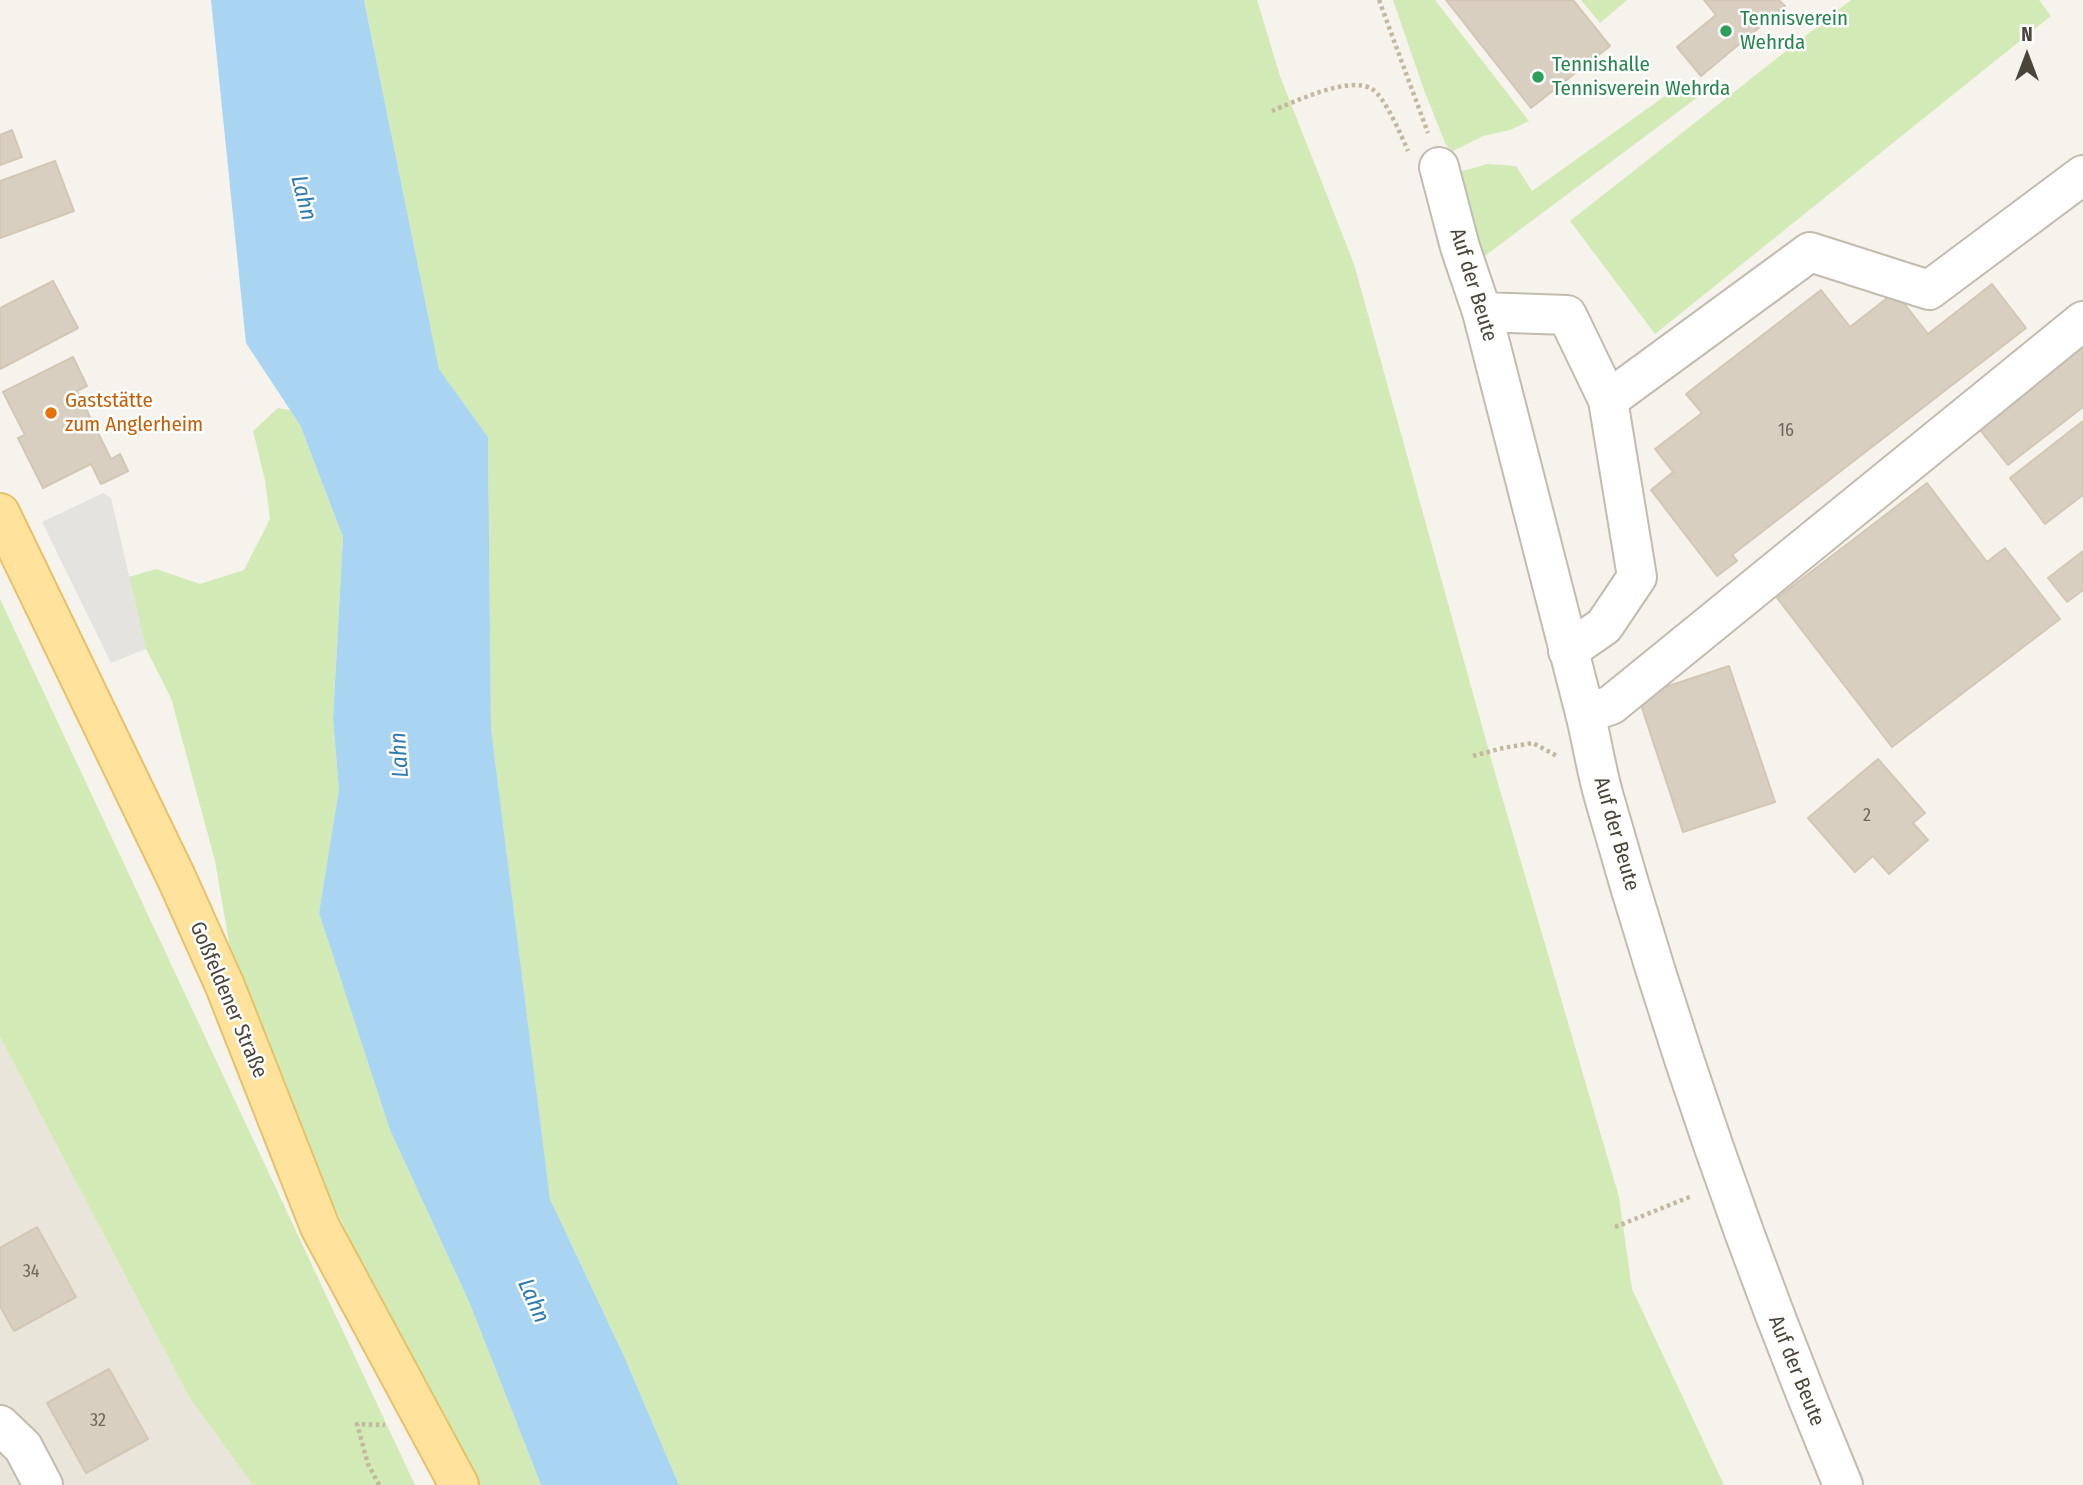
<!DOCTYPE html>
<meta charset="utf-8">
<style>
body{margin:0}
#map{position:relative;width:2083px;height:1485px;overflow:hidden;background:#f6f3ec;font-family:"Fira Sans Condensed",sans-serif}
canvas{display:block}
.north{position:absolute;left:1992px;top:21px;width:70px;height:70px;-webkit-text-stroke:5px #fff;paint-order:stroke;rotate:0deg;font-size:19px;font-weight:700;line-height:28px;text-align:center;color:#4b4439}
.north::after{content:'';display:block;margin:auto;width:24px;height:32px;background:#4b4439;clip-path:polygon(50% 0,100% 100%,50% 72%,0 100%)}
</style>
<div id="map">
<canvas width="2083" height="1485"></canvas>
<div class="north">N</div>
</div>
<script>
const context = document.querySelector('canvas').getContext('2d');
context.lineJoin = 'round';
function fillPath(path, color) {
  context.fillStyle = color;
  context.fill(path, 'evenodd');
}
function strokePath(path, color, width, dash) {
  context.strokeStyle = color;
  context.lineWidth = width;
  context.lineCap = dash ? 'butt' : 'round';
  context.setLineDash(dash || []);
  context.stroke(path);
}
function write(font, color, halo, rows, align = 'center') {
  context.font = font + ' "Fira Sans Condensed",sans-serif';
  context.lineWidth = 5;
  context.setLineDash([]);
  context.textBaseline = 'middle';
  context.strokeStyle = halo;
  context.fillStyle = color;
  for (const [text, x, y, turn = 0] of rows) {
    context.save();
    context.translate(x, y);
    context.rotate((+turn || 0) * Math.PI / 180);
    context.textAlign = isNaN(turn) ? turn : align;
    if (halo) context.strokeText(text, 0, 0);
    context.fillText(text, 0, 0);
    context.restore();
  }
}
fillPath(new Path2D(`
 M0 1037 189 1397 253 1485H0Z`), '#eae5da');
fillPath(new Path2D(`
 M364 0H1257L1280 76 1354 264 1495 773 1619 1197 1632 1289 1724 1485H679L624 1356 550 1199 491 728 488 437 439 369Z
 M1393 0H1435L1529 121 1510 130 1483 136 1453 151 1446 145 1424 90Z
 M1581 0H1627L1600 23Z
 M1851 0H2039L2051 16 1655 334 1570 221Z
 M1686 81 1706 91 1482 258 1452 174 1487 164 1516 166 1532 191Z
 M278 408 290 410 300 425 343 537 333 718 339 789 319 913 390 1130 470 1304 541 1485H469L266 1066 237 989 215 861 171 698 146 649 129 577 156 569 200 584 244 570 270 519 265 480 253 431Z
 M0 599 415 1485H253L189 1397 0 1037Z`), '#d2eab5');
fillPath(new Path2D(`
 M103 493 111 498 146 649 111 663 42 522Z`), '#e5e3e0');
fillPath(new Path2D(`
 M211 0H364L439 369 488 437 491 728 550 1199 624 1356 679 1485H541L470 1304 390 1130 319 913 339 789 333 719 343 537 300 425 246 343Z`), '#a9d4f2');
const building = new Path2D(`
 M1446 0H1573L1610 46 1531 108Z
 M1704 0H1779L1785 6 1701 76 1677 47 1716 15Z
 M12 130 22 157 0 165V135Z
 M55 161 74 211 0 238V181Z
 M53 281 78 328 0 369V308Z
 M1992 284 2026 328 1732 555 1737 561 1717 576 1651 490 1673 472 1655 449 1702 413 1686 394 1821 290 1850 327 1895 292 1928 334Z
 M2083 344V407L2008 465 1977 426Z
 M73 357 87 386 77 391 111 459 120 454 128 471 101 484 91 464 43 488 18 438 25 435 3 392Z
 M2083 421V495L2045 524 2010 478Z
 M1927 483 1987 562 2005 548 2060 619 1892 747 1777 598Z
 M2083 551V590L2067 602 2048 578Z
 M1729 666 1775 802 1683 832 1638 696Z
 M1878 759 1925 813 1913 823 1928 840 1889 874 1873 856 1855 872 1808 818Z
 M37 1227 76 1297 14 1331 0 1306V1248Z
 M109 1369 148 1439 86 1473 47 1403Z`);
fillPath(building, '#d8cfc1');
strokePath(building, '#d3c7b4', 2);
const minor = new Path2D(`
 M1439 167 1460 247 1482 312C1516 446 1551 579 1585 713 1592 741 1596 769 1604 797 1670 1031 1749 1261 1843 1485
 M1482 312 1567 315 1608 400 1637 577 1604 626 1568 651
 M1608 400 1810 252 1929 290 2083 175
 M1585 714 1611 705 2083 321
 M0 1425 23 1447 43 1485`);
const major = new Path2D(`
 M0 513 176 877 225 986 320 1227 459 1485`);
strokePath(minor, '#c2bbae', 42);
strokePath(major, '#e6c16a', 42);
strokePath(new Path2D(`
 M1379 0 1428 133
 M1272 111C1294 102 1349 75 1372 89 1385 97 1402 137 1408 151
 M1473 756 1503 748 1533 743 1557 756
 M1615 1227 1692 1196
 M379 1485 368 1464 357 1424 385 1425`), '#c4b79f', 4.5, [3.5, 3.5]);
strokePath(minor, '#fff', 38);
strokePath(major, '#ffe39c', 38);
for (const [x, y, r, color] of [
 [1726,31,7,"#2e9e5b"],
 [1538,77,7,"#2e9e5b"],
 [51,413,7,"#e8710a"]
]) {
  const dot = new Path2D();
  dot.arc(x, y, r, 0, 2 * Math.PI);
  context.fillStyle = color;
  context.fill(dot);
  strokePath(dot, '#fff', 2.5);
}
write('18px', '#6e675b', null, [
 ["16",1786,431],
 ["2",1867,816],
 ["34",31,1272],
 ["32",98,1421]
]);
write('21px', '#27864d', '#fff', [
 ["Tennisverein",1740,19],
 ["Wehrda",1740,43],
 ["Tennishalle",1552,65],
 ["Tennisverein Wehrda",1552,89]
], 'left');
write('21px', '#4b4439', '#fff', [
 ["Auf der Beute",1473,285,73],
 ["Auf der Beute",1616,834,74],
 ["Goßfeldener Straße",228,1000,67],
 ["Auf der Beute",1796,1371,68]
]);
write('21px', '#c56008', '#fff', [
 ["Gaststätte",65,401],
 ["zum Anglerheim",65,425]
], 'left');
write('italic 23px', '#2e7ab2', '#fff', [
 ["Lahn",303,198,76],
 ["Lahn",400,755,-94],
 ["Lahn",533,1301,66]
]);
</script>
